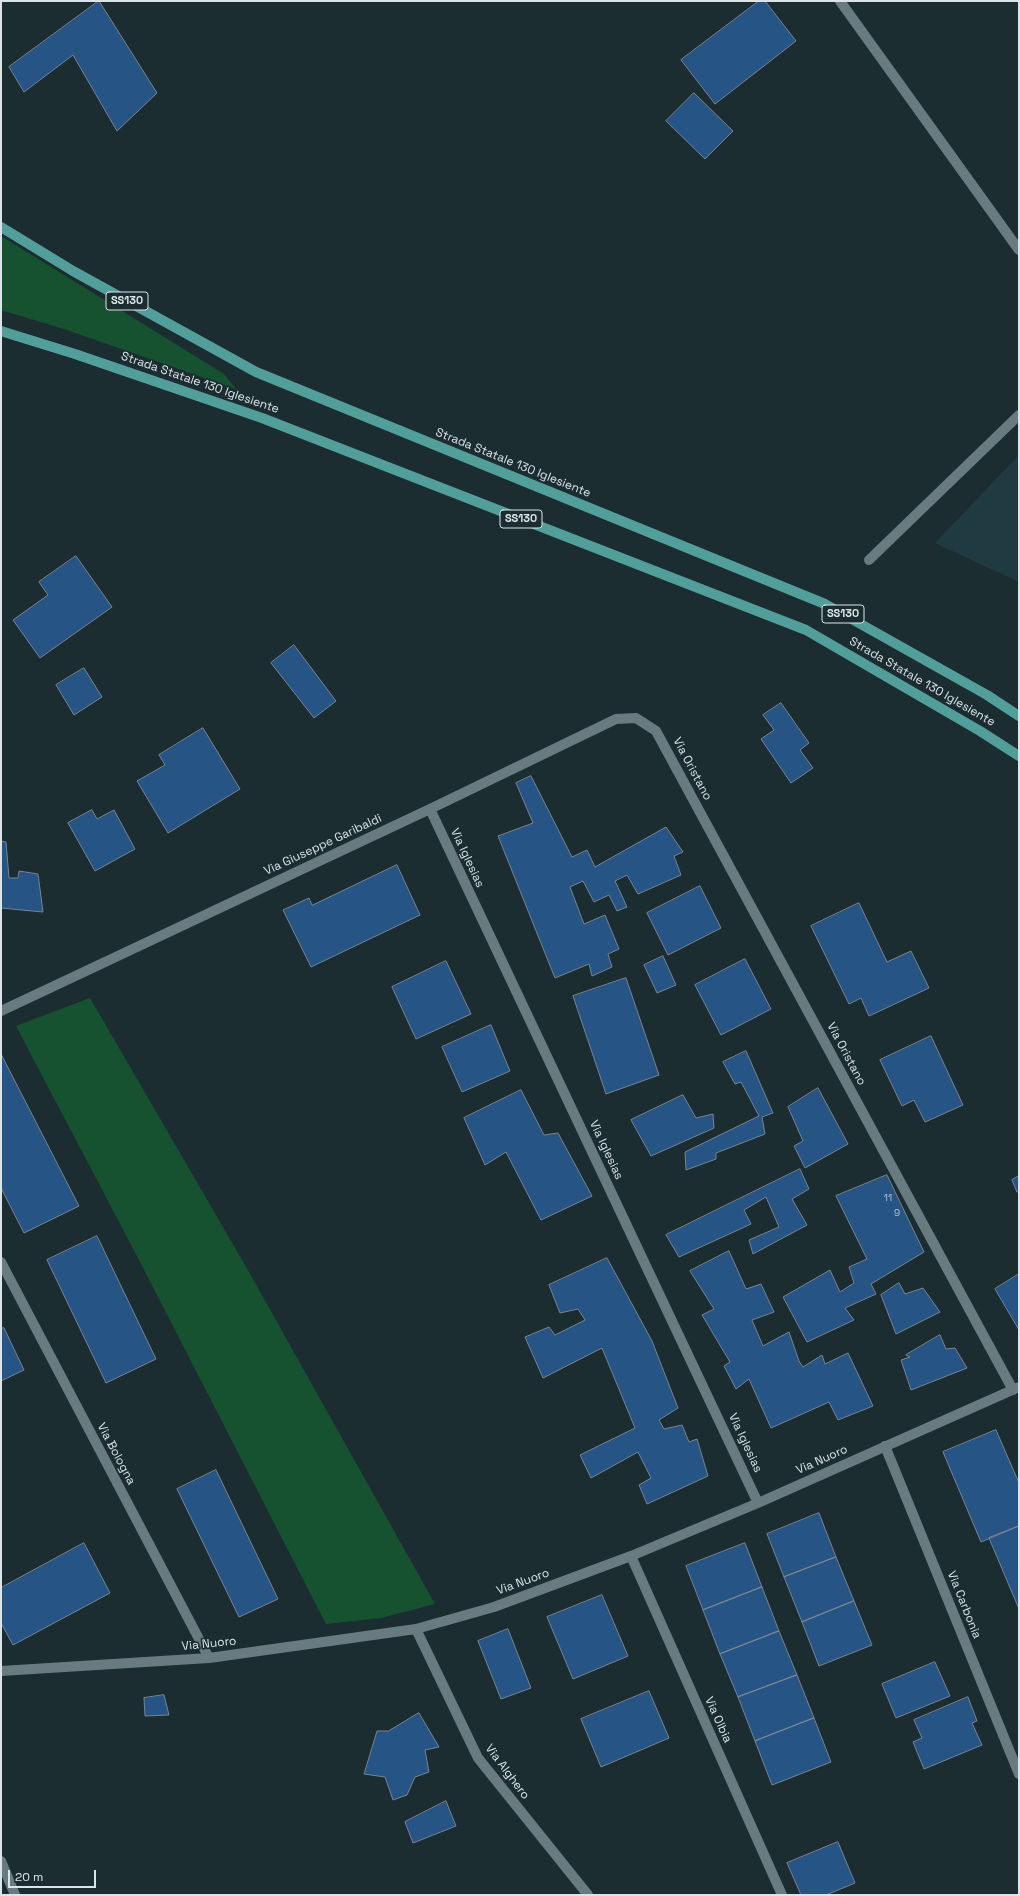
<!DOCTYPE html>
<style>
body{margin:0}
#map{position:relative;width:1020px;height:1896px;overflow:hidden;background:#1c2d32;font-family:"Space Grotesk",sans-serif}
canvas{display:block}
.frame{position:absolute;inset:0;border:2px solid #dbe5e9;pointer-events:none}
.scale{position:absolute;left:8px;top:1870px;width:88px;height:18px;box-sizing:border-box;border:2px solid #dbe5e9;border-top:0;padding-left:5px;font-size:12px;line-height:14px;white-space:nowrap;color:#dbe5e9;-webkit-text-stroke:3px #1c2d32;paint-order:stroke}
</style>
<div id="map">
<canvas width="1020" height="1896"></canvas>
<div class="frame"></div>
<div class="scale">20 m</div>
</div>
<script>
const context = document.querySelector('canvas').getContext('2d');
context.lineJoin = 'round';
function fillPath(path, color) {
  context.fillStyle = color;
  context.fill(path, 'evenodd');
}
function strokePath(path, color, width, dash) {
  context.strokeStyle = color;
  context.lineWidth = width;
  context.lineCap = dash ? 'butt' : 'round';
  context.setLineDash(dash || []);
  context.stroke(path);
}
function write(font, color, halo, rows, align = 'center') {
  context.font = font + ' "Space Grotesk",sans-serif';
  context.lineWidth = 3.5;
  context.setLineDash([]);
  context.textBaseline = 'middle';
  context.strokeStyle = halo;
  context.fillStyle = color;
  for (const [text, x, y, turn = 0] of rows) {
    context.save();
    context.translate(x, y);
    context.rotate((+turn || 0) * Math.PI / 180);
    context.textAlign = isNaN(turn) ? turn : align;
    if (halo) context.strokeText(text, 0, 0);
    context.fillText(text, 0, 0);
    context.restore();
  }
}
fillPath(new Path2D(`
 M1019 455V582L935 543Z`), '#203a41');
fillPath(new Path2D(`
 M1 236 224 374 236 389 64 329 1 310Z
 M90 998 245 1265 435 1604 381 1618 326 1624 138 1258 16 1026Z`), '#175230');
const building = new Path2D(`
 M99 1 157 93 117 131 73 55 24 92 9 67Z
 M759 1H765L796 41 715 104 681 60Z
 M694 93 733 131 705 159 666 121Z
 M76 556 112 607 40 658 13 620 48 595 39 582Z
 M294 645 336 701 314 718 271 663Z
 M84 668 102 697 74 715 56 685Z
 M781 703 809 743 800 750 813 768 791 783 761 739 774 730 763 715Z
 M203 728 240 789 168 833 137 781 165 765 159 755Z
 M531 776 572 857 587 850 595 867 666 827 683 852 674 856 681 875 638 894 627 875 615 881 627 907 617 911 609 895 594 902 583 881 570 887 584 924 605 915 619 949 608 954 612 967 592 976 589 964 555 978 498 836 533 823 516 783Z
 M92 810 97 819 114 810 135 849 95 871 68 823Z
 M1 841 6 842 9 878H18L19 871 38 874 43 912 1 908Z
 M397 865 420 915 311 967 283 910 309 898 312 905Z
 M700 886 721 928 668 955 647 913Z
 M859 903 887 962 911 951 929 988 869 1016 861 998 849 1004 811 926Z
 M663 956 676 985 657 993 644 965Z
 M745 959 771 1009 721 1035 695 985Z
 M446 961 471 1014 416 1039 392 987Z
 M626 978 659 1075 606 1094 573 996Z
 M491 1025 510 1071 462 1092 442 1047Z
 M931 1036 963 1105 925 1122 914 1100 902 1106 880 1060Z
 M746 1051 773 1113 762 1117 765 1134 716 1153V1159L686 1170 685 1152 759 1116 741 1082 735 1084 723 1062Z
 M1 1054 79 1206 24 1233 1 1188Z
 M818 1088 848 1144 805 1168 794 1146 803 1141 788 1107Z
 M521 1090 544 1135 558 1133 592 1196 541 1220 506 1152 485 1165 464 1118Z
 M683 1095 696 1118 713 1114 714 1128 651 1156 631 1120Z
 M800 1169 809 1189 792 1199 807 1225 753 1254 749 1240 779 1227 766 1197 744 1210 751 1224 679 1257 666 1235Z
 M887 1175 924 1252 871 1284 876 1294 845 1308 854 1320 807 1342 783 1297 830 1270 840 1292 854 1283 849 1267 867 1259 836 1196Z
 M1019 1176V1192H1017L1012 1180Z
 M97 1236 156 1359 106 1383 47 1260Z
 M729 1251 746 1289 761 1284 774 1312 752 1320 763 1346 789 1332 799 1361 803 1367 822 1355 825 1364 848 1353 873 1406 838 1420 829 1402 771 1428 749 1379 736 1389 724 1366 730 1362 702 1315 714 1309 690 1271Z
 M607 1258 652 1341 678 1408 659 1420 664 1429 682 1425 689 1442 697 1439 708 1476 647 1504 639 1485 651 1478 638 1452 591 1478 580 1455 635 1428 602 1348 543 1378 525 1337 549 1327 555 1335 585 1320 578 1309 560 1313 549 1285Z
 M1019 1274V1330L995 1289Z
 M899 1283 905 1294 923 1288 940 1312 896 1334 881 1295Z
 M4 1328 24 1370 1 1381V1329Z
 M940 1335 946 1349 955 1348 967 1368 911 1390 901 1360 910 1357 906 1355Z
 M996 1430 1019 1483V1526L981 1542 943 1452Z
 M216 1470 278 1599 239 1617 177 1489Z
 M819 1513 836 1557 784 1577 767 1534Z
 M1019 1526V1609L989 1538Z
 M84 1543 110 1593 13 1645 1 1623V1588Z
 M745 1543 762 1587 703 1610 686 1566Z
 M836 1557 854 1601 802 1622 784 1577Z
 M762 1587 779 1631 720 1654 703 1610Z
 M602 1595 628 1656 573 1679 547 1617Z
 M854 1601 872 1645 819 1666 802 1622Z
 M508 1629 531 1688 501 1699 478 1641Z
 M779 1631 797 1675 738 1697 720 1654Z
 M935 1662 950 1696 896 1718 882 1684Z
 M797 1675 814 1718 755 1741 738 1697Z
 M649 1691 669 1738 601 1767 581 1719Z
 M164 1695 169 1715 145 1716 144 1698Z
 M968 1697 977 1721 972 1723 982 1745 924 1769 913 1742 922 1738 914 1720Z
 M419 1713 439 1747 425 1750 429 1772 415 1777 407 1795 393 1800 385 1777 364 1774 377 1731H388Z
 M814 1718 831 1762 772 1785 755 1741Z
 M446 1801 456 1826 413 1843 405 1822Z
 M838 1842 855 1883 826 1895H801L787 1863Z`);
fillPath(building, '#265484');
strokePath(building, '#788491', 1);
strokePath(new Path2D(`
 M840 1 1019 250
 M869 560 1019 415
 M430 809 758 1503
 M1 1011 430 809 616 719 636 718 656 731 1013 1390
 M1 1262 209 1658
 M885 1446 1019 1774
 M631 1556 782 1895
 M416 1629 478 1758 588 1895
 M1 1671 209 1658 416 1629 494 1607 631 1556 758 1503 1019 1387
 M1 1861 15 1895`), '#687b81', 10);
strokePath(new Path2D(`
 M1 227 73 271 256 372 825 604 987 695 1019 716
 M1 331 75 354 262 418 806 630 980 731 1019 756`), '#529e9a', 10);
write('10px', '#aec1d0', null, [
 ["11",888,1198],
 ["9",897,1213]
]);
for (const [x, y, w] of [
 [127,301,42],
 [521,519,42],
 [843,614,42]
]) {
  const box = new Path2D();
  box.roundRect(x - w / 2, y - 9, w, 18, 3);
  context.fillStyle = '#1c2d32';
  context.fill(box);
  strokePath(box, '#dbe5e9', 1);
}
write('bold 11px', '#dbe5e9', null, [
 ["SS130",127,301],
 ["SS130",521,519],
 ["SS130",843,614]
]);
write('12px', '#dbe5e9', '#1c2d32', [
 ["Strada Statale 130 Iglesiente",200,383,19],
 ["Strada Statale 130 Iglesiente",513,463,22],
 ["Strada Statale 130 Iglesiente",922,682,30],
 ["Via Oristano",692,769,62],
 ["Via Giuseppe Garibaldi",323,845,-25],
 ["Via Iglesias",467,858,65],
 ["Via Oristano",846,1054,62],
 ["Via Iglesias",606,1150,65],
 ["Via Iglesias",745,1443,65],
 ["Via Bologna",116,1454,62],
 ["Via Nuoro",822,1460,-24],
 ["Via Nuoro",523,1582,-20],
 ["Via Carbonia",964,1605,68],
 ["Via Nuoro",209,1644,-6],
 ["Via Olbia",718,1720,66],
 ["Via Alghero",507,1772,53]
]);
</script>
